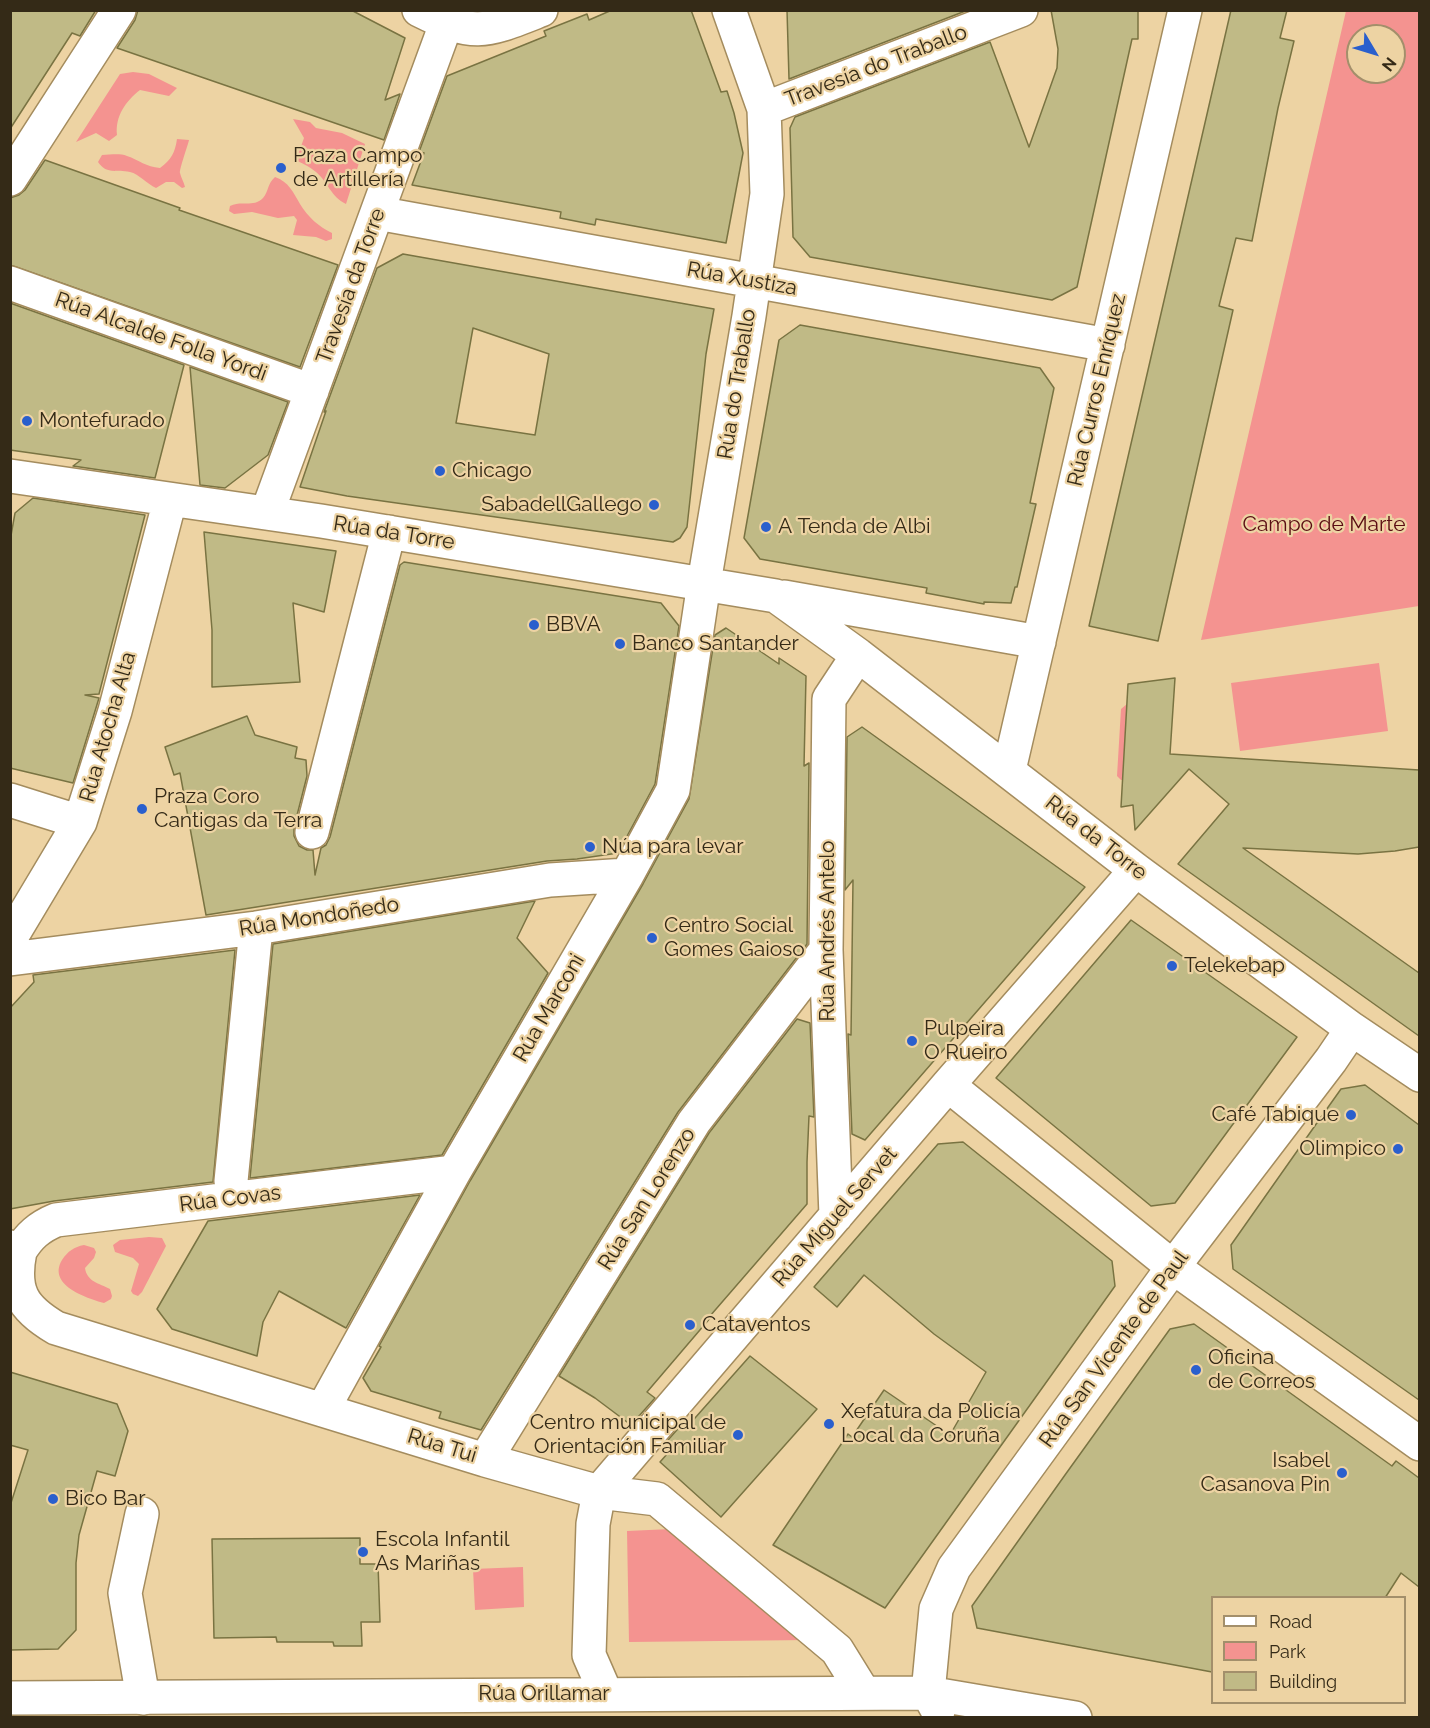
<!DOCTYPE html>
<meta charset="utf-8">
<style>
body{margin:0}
#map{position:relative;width:1430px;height:1728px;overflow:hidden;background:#edd3a3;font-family:Raleway,sans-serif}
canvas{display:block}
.frame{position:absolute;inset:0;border:12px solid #342a17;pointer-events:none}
.legend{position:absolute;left:1211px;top:1596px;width:195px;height:108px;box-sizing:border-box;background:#edd3a3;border:2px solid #a38f6b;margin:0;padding:8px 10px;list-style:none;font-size:18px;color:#342a17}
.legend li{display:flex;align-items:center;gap:12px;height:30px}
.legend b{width:30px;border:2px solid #a38f6b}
.north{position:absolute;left:1346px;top:24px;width:60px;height:60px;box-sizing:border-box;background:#edd3a3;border:2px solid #a38f6b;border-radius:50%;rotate:128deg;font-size:16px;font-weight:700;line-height:24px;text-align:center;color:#342a17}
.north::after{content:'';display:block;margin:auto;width:21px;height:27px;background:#2a5fcd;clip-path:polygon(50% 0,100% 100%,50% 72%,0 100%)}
</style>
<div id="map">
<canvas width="1430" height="1728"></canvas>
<div class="frame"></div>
<ul class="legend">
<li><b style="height:8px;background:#fff"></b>Road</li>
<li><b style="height:16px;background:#f49390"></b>Park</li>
<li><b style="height:16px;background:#c0ba86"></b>Building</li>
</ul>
<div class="north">N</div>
</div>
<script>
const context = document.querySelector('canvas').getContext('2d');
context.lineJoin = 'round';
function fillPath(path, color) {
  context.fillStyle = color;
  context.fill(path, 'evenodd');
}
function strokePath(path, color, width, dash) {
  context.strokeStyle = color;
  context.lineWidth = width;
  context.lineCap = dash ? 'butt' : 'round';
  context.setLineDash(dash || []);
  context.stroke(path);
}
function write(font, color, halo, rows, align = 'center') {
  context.font = font + ' Raleway,sans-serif';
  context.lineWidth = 4.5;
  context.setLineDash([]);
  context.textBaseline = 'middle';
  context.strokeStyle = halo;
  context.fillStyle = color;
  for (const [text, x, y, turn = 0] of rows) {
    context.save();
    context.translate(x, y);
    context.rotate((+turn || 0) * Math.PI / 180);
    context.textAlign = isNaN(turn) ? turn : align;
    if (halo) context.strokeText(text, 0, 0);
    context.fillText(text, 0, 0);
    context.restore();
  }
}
fillPath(new Path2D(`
 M1346 11H1419V606L1201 640ZM1358 36H1394V72H1358Z
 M133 72 149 74 177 88 169 96 140 90C126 101 115 116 117 135L109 141 96 133 76 142 120 74Z
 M293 119 310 122 316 128 342 133 365 144 346 204C331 197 328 182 316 172 309 166 301 163 294 159L299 152 304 138Z
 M177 139 189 140C188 145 179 170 180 173 181 178 184 182 185 187L182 188 174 182H166L156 188C147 184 139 174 130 172 116 169 107 175 98 162L102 155C110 155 119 153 127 156 139 160 146 167 160 168 171 160 175 153 177 139Z
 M275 177C289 182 293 192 300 204 308 217 319 227 332 233V239L326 241 316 237 293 235 297 220 294 216 278 218 252 212 234 214 229 211 230 206C241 200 253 208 263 198 269 191 267 184 275 177Z
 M1379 663 1388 731 1240 751 1231 683Z
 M1127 704 1125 780H1121L1117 776 1121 709Z
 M149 1237 162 1238 166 1246 142 1292 138 1296 133 1294 131 1291 139 1264 133 1258 115 1252 113 1245 120 1240Z
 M84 1245 94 1248 96 1252 94 1258 85 1268C87 1282 99 1283 110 1289L112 1296 111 1299 104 1303C86 1298 47 1285 62 1260 68 1251 74 1247 84 1245Z
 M671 1529 809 1640 629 1642 627 1531Z
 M523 1567 524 1607 475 1610 473 1569Z`), '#f49390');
const building = new Path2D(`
 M10 10H96L80 36 72 33 10 129Z
 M138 10H351L405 38 385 100 400 94 384 140 117 48 135 20Z
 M612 10H691L721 92 727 91 734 113 743 153 726 243 596 219 595 225 560 218 561 212 412 185 424 153 419 152 447 76 546 36 544 31 587 14 589 20Z
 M787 10H968L789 79Z
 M1051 10H1138V39H1132L1077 287 1052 300 810 257 793 237 790 128 795 117 990 42 1029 147 1057 68 1058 49Z
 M1231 10H1287L1280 38 1294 41 1278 108 1252 241 1236 238 1219 306 1233 310 1158 641 1089 626Z
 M45 160 180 208 179 210 338 265 300 367 10 265V198L19 195 25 190Z
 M403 254 714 309 706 354 687 527 680 538 673 542 347 496 300 487 326 411 324 412 377 268ZM473 328 549 354 535 435 456 423Z
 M10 303 184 365 155 478 73 466 81 460 10 450Z
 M800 325 1040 368 1054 388 1030 503 1036 504 1017 587H1015L1011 603 984 602V604L926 593 927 588 760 559 744 538 779 340Z
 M190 367 288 402 268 455 225 488 200 485Z
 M33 498 145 515 99 694 85 695 99 698 73 783 10 768V541L15 513Z
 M204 532 336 551 324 612 293 603 300 682 212 687V630Z
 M404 562 661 603 679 626 655 784 618 853 577 859 547 861 206 915 180 773 174 775 165 747 247 716 255 735 297 747 295 758 306 760 307 776 294 827V836L299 846 307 850H313L315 875 321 848 326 845 330 837 400 565Z
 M726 628 779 664V658L806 676 804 766 809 763 807 944 678 1112 481 1430 439 1418 441 1412 371 1391 363 1378 381 1347 379 1346 470 1181 643 884 689 799 715 635Z
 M1175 678 1170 754 1419 770V847L1395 851 1358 854 1243 848 1419 973V1036L1178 864 1229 804 1189 769 1135 830 1133 805 1121 807 1128 684Z
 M862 727 1085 887 865 1140 852 1134 848 1034 851 1035 853 880 845 890 847 737Z
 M535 901 517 938 548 973 442 1155 250 1178 273 944Z
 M1131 920 1297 1037 1175 1203 1151 1206 996 1078Z
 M235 950 213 1182 54 1201 10 1209V1008L34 982 33 975Z
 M797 1019 810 1023 814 1117 809 1116 807 1162V1204L710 1316 711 1317 647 1392 655 1398 631 1425 595 1398 559 1376 709 1133Z
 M1365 1085 1419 1125V1400L1233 1269 1231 1245 1319 1120 1341 1089Z
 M963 1142 1112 1261 1115 1286 885 1608 773 1545 848 1434 852 1437 884 1390 950 1435 986 1372 934 1334 864 1275 837 1307 814 1287 938 1144Z
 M420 1195 346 1328 279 1291 263 1322 257 1356 172 1329 157 1309 208 1221Z
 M1194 1324 1392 1466 1396 1461 1419 1478V1587L1401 1573 1385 1598H1212V1672L977 1628 972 1606 1065 1475 1170 1329Z
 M750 1356 817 1409 721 1517 660 1462 668 1453 661 1448 683 1423 687 1427Z
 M10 1372 117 1404 128 1431 115 1476 97 1471 79 1535 76 1563V1630L58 1649 10 1650V1506L28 1450 10 1445Z
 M360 1538V1564H378L380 1622H361L362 1646H334L333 1642H277L276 1637 214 1638 212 1539Z`);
fillPath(building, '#c0ba86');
strokePath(building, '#797342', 1.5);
const pedestrian = new Path2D(`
 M599 1492 657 1499 837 1650 863 1692
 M142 1514 125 1593 143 1698`);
const minor = new Path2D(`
 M419 10C475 38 485 32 541 10
 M764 109 1021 10
 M10 179 119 10
 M377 213 1108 345
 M10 283 312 391
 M10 476 321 521 776 596 858 655 1136 870 1352 1029 1420 1075
 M267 513 446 24
 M784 597 1039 642
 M1009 770 1185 10
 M10 800 80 822
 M312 832 389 532
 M10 939 80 822 115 711 170 500
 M10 959 256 928 550 880 627 875
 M948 1085 1173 1267 1420 1444
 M231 1181 256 928
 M836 1216 826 950 829 699 858 655
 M10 1247 20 1251C12 1291 22 1308 56 1328L485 1460 599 1492
 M20 1251C29 1236 39 1227 56 1220L454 1172
 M323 1409 454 1172 627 875 673 790 704 583 749 316 767 194 764 109 729 10
 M485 1460 694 1122 826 950
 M606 1694 589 1655 593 1524 599 1492 948 1085 1136 870
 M10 1698 928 1693 1075 1718
 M938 1711 928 1693 936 1609 954 1568 1173 1267 1331 1060 1352 1029`);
strokePath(pedestrian, '#a48c5e', 36);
strokePath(minor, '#a48c5e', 36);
strokePath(pedestrian, '#fff', 33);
strokePath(minor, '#fff', 33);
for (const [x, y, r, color] of [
 [281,168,6,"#2a5fcd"],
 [27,421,6,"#2a5fcd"],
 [440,471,6,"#2a5fcd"],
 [654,505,6,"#2a5fcd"],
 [766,527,6,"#2a5fcd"],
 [534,625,6,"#2a5fcd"],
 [620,644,6,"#2a5fcd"],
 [142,809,6,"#2a5fcd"],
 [590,847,6,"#2a5fcd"],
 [652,938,6,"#2a5fcd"],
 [1172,966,6,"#2a5fcd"],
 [912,1041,6,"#2a5fcd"],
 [1351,1115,6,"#2a5fcd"],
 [1398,1149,6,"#2a5fcd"],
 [690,1325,6,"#2a5fcd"],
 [1196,1370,6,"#2a5fcd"],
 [829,1424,6,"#2a5fcd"],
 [738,1435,6,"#2a5fcd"],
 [1342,1473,6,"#2a5fcd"],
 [53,1499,6,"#2a5fcd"],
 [363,1552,6,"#2a5fcd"]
]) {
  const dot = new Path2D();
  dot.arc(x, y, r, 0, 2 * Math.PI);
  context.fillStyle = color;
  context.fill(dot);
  strokePath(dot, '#edd3a3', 2);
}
write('21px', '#342a17', '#edd3a3', [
 ["Travesía do Traballo",876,66,-21],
 ["Rúa Xustiza",742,279,10],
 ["Travesía da Torre",351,286,-70],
 ["Rúa Alcalde Folla Yordi",161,337,20],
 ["Rúa do Traballo",737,384,-81],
 ["Rúa Curros Enríquez",1097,390,-77],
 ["Rúa da Torre",394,533,9],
 ["Rúa Atocha Alta",108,727,-74],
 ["Rúa da Torre",1096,838,38],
 ["Rúa Mondoñedo",319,917,-9],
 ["Rúa Andrés Antelo",828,931,-90],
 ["Rúa Marconi",549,1008,-60],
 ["Rúa Covas",230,1199,-7],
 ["Rúa San Lorenzo",647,1199,-58],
 ["Rúa Miguel Servet",835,1217,-49],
 ["Rúa San Vicente de Paul",1114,1349,-54],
 ["Rúa Tui",442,1446,17],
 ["Rúa Orillamar",544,1694]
]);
write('21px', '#342a17', '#edd3a3', [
 ["Praza Campo",293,156],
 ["de Artillería",293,180],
 ["Montefurado",39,421],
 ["Chicago",452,471],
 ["SabadellGallego",642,505,"right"],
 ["A Tenda de Albi",778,527],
 ["BBVA",546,625],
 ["Banco Santander",632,644],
 ["Praza Coro",154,797],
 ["Cantigas da Terra",154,821],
 ["Núa para levar",602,847],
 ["Centro Social",664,926],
 ["Gomes Gaioso",664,950],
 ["Telekebap",1184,966],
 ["Pulpeira",924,1029],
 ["O Rueiro",924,1053],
 ["Café Tabique",1339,1115,"right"],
 ["Olimpico",1386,1149,"right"],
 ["Cataventos",702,1325],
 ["Oficina",1208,1358],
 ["de Correos",1208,1382],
 ["Xefatura da Policía",841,1412],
 ["Local da Coruña",841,1436],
 ["Centro municipal de",726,1423,"right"],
 ["Orientación Familiar",726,1447,"right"],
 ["Isabel",1330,1461,"right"],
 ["Casanova Pin",1330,1485,"right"],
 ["Bico Bar",65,1499],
 ["Escola Infantil",375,1540],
 ["As Mariñas",375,1564]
], 'left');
write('21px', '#5a0c13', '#edd3a3', [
 ["Campo de Marte",1324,525]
]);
</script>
